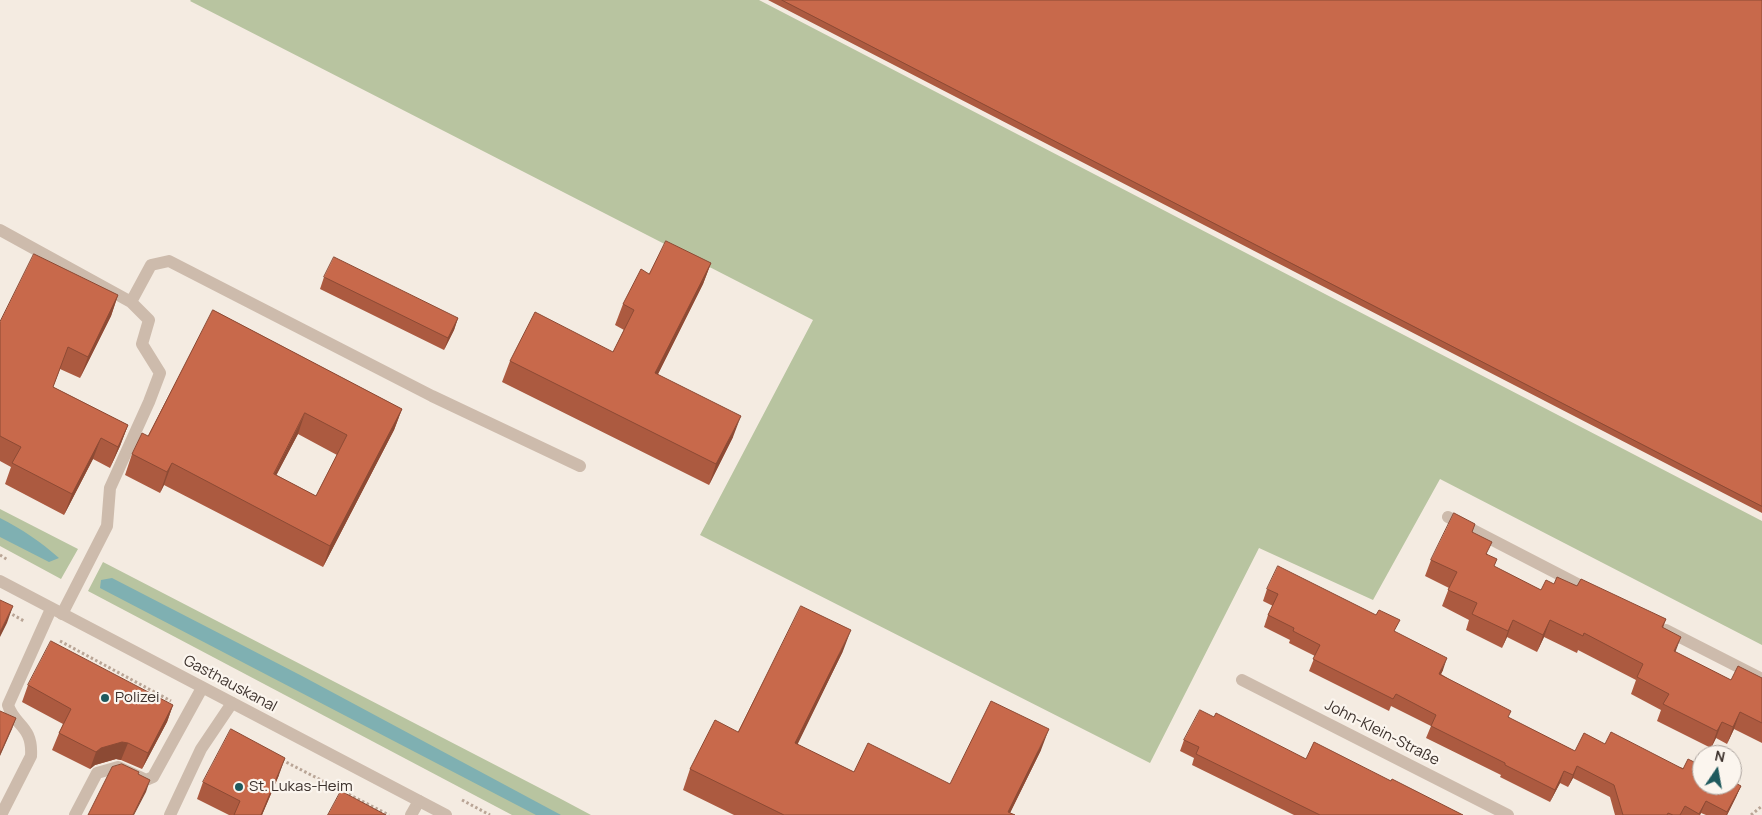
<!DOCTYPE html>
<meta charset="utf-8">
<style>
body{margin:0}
#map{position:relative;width:1762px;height:815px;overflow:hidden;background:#f4ebe1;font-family:Manrope,sans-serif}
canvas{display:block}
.north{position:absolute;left:1692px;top:745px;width:50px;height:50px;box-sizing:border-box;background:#fbf5ee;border:1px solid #aea6a0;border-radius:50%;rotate:12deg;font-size:14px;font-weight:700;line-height:20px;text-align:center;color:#3b302b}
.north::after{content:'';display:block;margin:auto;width:18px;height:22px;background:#1f5a5e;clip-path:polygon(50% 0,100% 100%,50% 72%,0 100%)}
</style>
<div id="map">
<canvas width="1762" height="815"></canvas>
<div class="north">N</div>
</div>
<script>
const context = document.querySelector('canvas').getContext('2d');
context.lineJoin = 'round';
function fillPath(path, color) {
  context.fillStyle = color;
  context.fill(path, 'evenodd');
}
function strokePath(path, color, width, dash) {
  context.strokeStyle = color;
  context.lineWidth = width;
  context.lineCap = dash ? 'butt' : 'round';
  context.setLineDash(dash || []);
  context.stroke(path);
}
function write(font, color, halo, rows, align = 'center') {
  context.font = font + ' Manrope,sans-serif';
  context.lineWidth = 4.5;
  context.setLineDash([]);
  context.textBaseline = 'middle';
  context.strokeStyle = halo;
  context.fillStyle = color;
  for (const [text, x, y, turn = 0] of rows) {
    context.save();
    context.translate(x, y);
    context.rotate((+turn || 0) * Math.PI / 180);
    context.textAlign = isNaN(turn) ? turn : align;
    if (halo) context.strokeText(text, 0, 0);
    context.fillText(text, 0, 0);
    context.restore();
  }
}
fillPath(new Path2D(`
 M191 0H759L1762 521V645L1440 479 1373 600 1259 548 1150 763 700 535 813 320 190 1Z
 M0 509 78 549 61 579 0 546Z
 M103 562 561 799 591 815H512L88 591Z`), '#b8c4a0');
fillPath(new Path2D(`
 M0 518C22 529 41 542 59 558L49 562 0 537Z
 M112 578 302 676 561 815H536L100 588 101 580Z`), '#7fb0b2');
strokePath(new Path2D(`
 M0 555 8 560
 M8 612 24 621
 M60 641 171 701
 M282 760 389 815
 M462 800 490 815
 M1751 815 1762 806`), '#b9a596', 3, [2.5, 2.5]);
strokePath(new Path2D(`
 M0 230 131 302 149 320 142 344 160 373 149 402 110 488 107 526 62 614
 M131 302 151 265 169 261 432 396 580 466
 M1 815 31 756C33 725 14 726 8 705L51 609
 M75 815 97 773 118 767 146 780 153 777 202 688
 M170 815 201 749 232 703
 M411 815 419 801`), '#cdbbac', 12);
strokePath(new Path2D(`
 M1448 517 1593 592
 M1666 630 1762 679
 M1242 680 1508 815`), '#cdbbac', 12);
strokePath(new Path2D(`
 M0 581 446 815`), '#cdbbac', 12);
fillPath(new Path2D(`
 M768 0H1762V513Z
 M711 263 703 284 658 374 733 437 709 485 502 382 510 361 613 352 624 330 615 325 623 304 649 274Z
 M324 277 458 318 454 330 444 350 320 289Z
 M118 295 111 316 80 378 60 369 53 387 128 425 120 446 110 468 93 459 64 515 5 484 11 467 0 461V322Z
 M213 310 402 409 394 430 323 567 164 485 160 493 125 475 132 454 148 436ZM298 434 337 455 316 496 276 475Z
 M1475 524 1472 532 1488 555 1494 567 1541 590 1554 584 1577 586 1666 619 1663 628 1675 652 1731 680 1762 678V743L1734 729 1727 744 1716 738 1711 748 1657 721 1661 710 1631 694 1636 680 1578 650 1577 653 1544 637 1537 652 1507 637 1502 648 1466 630 1469 620 1442 606 1449 588 1425 576 1431 560Z
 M1267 589 1395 632 1443 670 1441 674 1509 718 1575 751 1605 744 1741 786 1736 797 1727 815H1706L1701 813 1700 815H1615L1610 797 1573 778 1568 787 1560 783 1550 802 1500 777 1501 775 1426 738 1431 726 1391 706 1389 711 1309 671 1315 656 1289 643 1290 640 1264 627 1268 615 1273 606 1263 601Z
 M843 651 797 744 854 772 950 784 1041 750 1010 813 1015 815H734L683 790 690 769Z
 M28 685 173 705 167 722 142 769 121 760 116 759 95 765 90 769 52 750 59 733 63 724 22 702Z
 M1214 717 1306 759 1391 781 1463 815H1294L1192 765 1194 758 1180 751 1184 740Z
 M279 775 262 815H229L197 799 203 782Z`), '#ac5a40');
fillPath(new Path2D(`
 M711 263 703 284 648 394 655 373Z
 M118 295 111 316 80 378 88 357Z
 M458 318 454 330 444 350 448 338Z
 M402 409 394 430 323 567 330 546Z
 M305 413 298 434 266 495 274 474Z
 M741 416 733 437 709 485 716 464Z
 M128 425 120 446 110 468 118 447Z
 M101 438 93 459 64 515 72 494Z
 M172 463 164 485 160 493 167 472Z
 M13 606 7 623 0 637V632Z
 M1513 620 1507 637 1502 648 1508 631Z
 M1550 620 1544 637 1537 652 1543 635Z
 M851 630 843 651 788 764 795 743Z
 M1681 637 1675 653 1674 651Z
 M1447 658 1443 670 1435 686 1439 674Z
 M173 705 167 722 142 769 148 753Z
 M1740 712 1734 729 1727 744 1733 727Z
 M16 718 12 729 0 756V754Z
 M1722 722 1716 738 1711 748 1717 731Z
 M1049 729 1041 750 1009 815 1008 812Z
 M122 742 128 743 121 760 116 759 95 765 90 769 96 752 101 748Z
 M285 758 279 775 262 815H261Z
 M1577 766 1573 778 1568 787 1573 775Z
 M1564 771 1560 783 1550 802 1555 790Z
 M150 780 146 792 134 815H133Z
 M1741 786 1736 797 1727 815H1726Z
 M1706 801 1700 815H1699Z`), '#8c4a34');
const building = new Path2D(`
 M782 0H1762V506Z
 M666 241 711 263 655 373 741 416 716 464 510 361 535 312 613 352 634 310 623 304 641 269 649 274Z
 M34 254 118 295 88 357 68 347 53 387 128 425 118 447 101 438 72 494 12 463 21 447 0 436V322Z
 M334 257 458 318 448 338 324 277Z
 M213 310 402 409 330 546 172 463 167 472 132 454 142 433 148 436ZM305 413 347 435 316 496 274 474Z
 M1454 513 1475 524 1472 532 1492 542 1486 554 1497 559 1494 566 1541 590 1546 580 1554 584 1557 577 1577 586 1581 579 1666 619 1662 627 1681 637 1674 651 1731 680 1738 666 1762 678V723L1740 712 1733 727 1722 722 1717 731 1663 704 1669 694 1637 677 1643 664 1584 633 1583 636 1550 620 1543 635 1513 620 1508 631 1472 614 1477 603 1448 590 1457 572 1431 560Z
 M1278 566 1376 615 1379 610 1400 620 1394 631 1447 658 1439 674 1511 711 1508 717 1575 751 1584 733 1605 744 1611 732 1683 769 1688 759 1702 766V785H1732V781L1741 786 1727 812 1706 801 1699 814 1685 806 1680 815H1673L1668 813 1667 815H1623L1614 785 1577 766 1573 775 1564 771 1555 790 1505 765V763L1431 726 1436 715 1396 694 1393 699 1313 659 1320 645 1293 631 1294 628 1268 615 1278 594 1267 589Z
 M0 600 13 606 0 632Z
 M801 606 851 630 795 743 854 772 868 743 950 784 991 701 1049 729 1008 812 1015 815H784L690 769 715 720 738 732Z
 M51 641 173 705 148 753 128 743 122 742 101 748 96 752 59 733 71 709 28 685Z
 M1200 710 1214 717 1216 713 1306 759 1314 742 1391 781 1392 779 1463 815H1320L1196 754 1199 747 1184 740Z
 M0 711 16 718 0 754Z
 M231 729 285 758 261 815H234L240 801 203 782Z
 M122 764 139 772 138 774 150 780 133 815H88L112 767Z
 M341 791 386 815H328Z`);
fillPath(building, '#c8694b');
strokePath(building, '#8c4a34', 1);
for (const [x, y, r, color] of [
 [105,698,5,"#1f5a5e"],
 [239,787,5,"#1f5a5e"]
]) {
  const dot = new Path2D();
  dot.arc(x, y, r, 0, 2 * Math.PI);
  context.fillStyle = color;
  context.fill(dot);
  strokePath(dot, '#fbf5ee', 2);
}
write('15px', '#3b302b', '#fbf5ee', [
 ["Gasthauskanal",230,684,28],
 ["John-Klein-Straße",1382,733,27]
]);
write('15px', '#3b302b', '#fbf5ee', [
 ["Polizei",115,698],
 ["St. Lukas-Heim",249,787]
], 'left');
</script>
